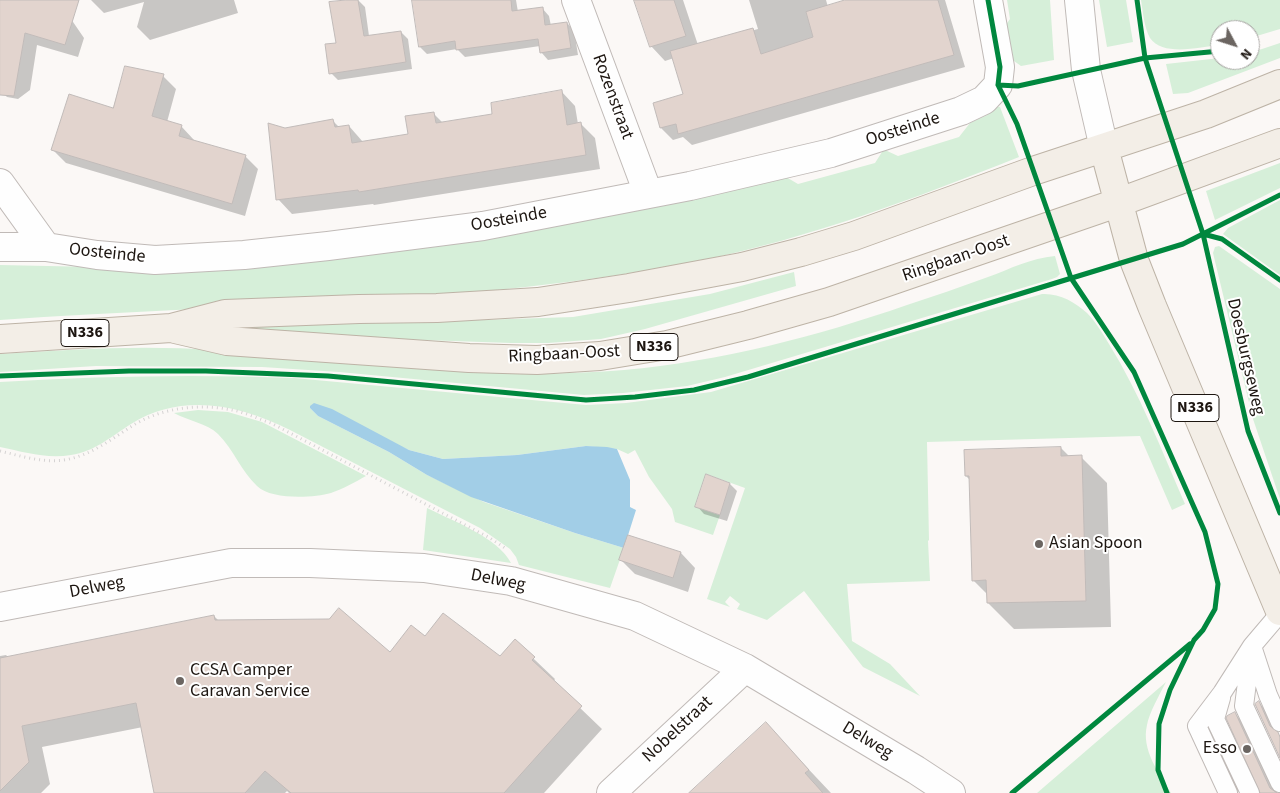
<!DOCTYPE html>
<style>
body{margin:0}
#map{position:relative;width:1280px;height:793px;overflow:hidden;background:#fbf8f6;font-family:"Source Sans 3",sans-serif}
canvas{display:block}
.north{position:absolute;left:1210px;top:20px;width:50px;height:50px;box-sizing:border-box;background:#fff;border:1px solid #a5a2a0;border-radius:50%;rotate:130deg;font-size:14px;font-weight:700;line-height:20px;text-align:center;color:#1d1611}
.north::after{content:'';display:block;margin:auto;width:18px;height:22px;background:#6b6561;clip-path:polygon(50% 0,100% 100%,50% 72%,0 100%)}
</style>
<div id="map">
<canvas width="1280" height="793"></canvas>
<div class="north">N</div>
</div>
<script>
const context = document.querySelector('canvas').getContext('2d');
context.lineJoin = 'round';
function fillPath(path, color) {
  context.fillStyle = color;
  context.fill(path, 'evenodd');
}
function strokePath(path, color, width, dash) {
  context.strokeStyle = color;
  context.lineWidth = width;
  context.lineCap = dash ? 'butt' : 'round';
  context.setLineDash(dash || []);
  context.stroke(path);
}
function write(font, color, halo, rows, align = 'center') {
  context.font = font + ' "Source Sans 3",sans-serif';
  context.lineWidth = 4;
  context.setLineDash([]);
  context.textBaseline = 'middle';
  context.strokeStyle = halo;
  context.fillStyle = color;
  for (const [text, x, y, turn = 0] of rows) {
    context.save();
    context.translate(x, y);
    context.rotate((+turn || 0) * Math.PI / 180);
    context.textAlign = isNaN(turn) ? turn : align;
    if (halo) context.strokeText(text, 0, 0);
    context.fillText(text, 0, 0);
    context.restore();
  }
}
fillPath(new Path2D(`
 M1007 0H1050L1054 60 1021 66 1007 56 1002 30 1010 19Z
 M1099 0H1126L1133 42 1107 47Z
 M1141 0H1280V29L1250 38V30H1220V45C1200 47 1163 57 1150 38 1144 27 1143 12 1141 0Z
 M1280 43V58L1188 93 1173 94 1166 64 1220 58V60H1250V53Z
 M996 106 1000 107 1019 157C916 198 810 238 702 260 471 307 234 303 0 320V265L95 267 486 238 628 212 786 177 798 184 875 163 882 152 885 150 898 156 959 137 970 123 987 115Z
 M1280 163V188L1215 220 1206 191Z
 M1280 200V275L1223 234 1228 228Z
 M1219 246 1280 289V499L1253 419 1213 253 1215 247Z
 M1055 256 1060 274 1057 277 1052 279 725 377 687 386 623 393 584 395 339 372 262 367 96 366 0 372V354C72 349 144 345 215 350 351 359 487 382 624 370 721 361 815 337 907 305 934 296 961 287 988 277 1010 269 1031 258 1055 256Z
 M794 272 796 286 645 329 601 339 548 343H511L219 333 221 325 370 317 479 320 573 317 710 294Z
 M1042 294C1059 293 1075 302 1087 313 1096 322 1103 334 1109 344 1140 394 1162 451 1185 504L1172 510 1140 436 927 442 929 540 928 541 930 581 847 584 852 641 890 664 920 696 863 667 804 591 767 620 737 609 740 604 730 596 725 602 730 607 707 599 745 488 706 474 695 506 720 515 713 535 675 522 672 509 649 477 635 450 628 454 617 449 586 446 517 455 443 459 409 450 310 406V408L318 416 389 452 427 475 484 502 575 533 624 548 610 588 519 565 516 557 510 549 480 528 290 430C240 405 182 392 131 424 112 436 94 452 71 455 46 459 24 452 0 447V382C98 376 196 374 294 378L586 405 626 403 711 392Z
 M198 410 228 412 262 422 366 476C355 482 343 489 331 493 313 498 271 500 257 486 241 471 234 450 218 434 207 423 188 421 174 413Z
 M427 508C451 520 499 538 511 563L423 550Z
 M1166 682C1160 694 1149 713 1147 725 1141 750 1159 773 1171 793H1037Z`), '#d6efd9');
fillPath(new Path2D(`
 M314 403 332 409 409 450 443 459 517 455 586 446 607 447 617 449 630 480V507L636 510 624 548 575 533 471 497 427 475 389 452 318 416 310 408V406Z`), '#a2cee7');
fillPath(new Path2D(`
 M0 0H58L84 38 78 57 37 45 30 90 18 99 7 97 0 90Z
 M91 0H234L238 13 150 40 137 27 144 2 104 13Z
 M354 0H358L365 7 369 36 401 32 408 39 412 69 338 80 331 73 337 44Z
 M413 0H516L518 12 542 8 549 16 551 26 567 23 574 30 578 55 548 60 541 52 540 46 465 57 457 49 427 54 420 47Z
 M636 0H683L698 45 758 29 749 0H826L828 7 851 0H945L965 67 692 145 683 137 673 140 661 128 684 95 674 58 665 61 651 46Z
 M163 76 176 89 167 122 181 126 194 140V141L245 156 258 169 245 216 66 163 53 150Z
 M561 91 575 106 578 124H581L595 138 600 169 374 205 373 204 292 214 278 199 285 129 333 121 340 128 349 126 363 142 409 135 433 113 443 123 494 115Z
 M1061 448 1070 457H1081L1107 483 1111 627 1014 629 988 603V595L973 580 971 481 966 476Z
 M707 476 730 484 737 491 727 521 704 514 697 506Z
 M629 536 681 553 695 568 688 592 635 574 621 560Z
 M214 616 219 621 390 654 425 638 500 658 515 641 555 679 553 682 602 729 544 793H289L287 791 285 793H156L143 727 42 747 50 784 41 793H0V656L6 655 9 658Z
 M1259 703 1266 710 1276 732 1280 736V755Z
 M1235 714 1245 724 1277 793H1262Z
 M766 724 831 793H690Z`), '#0003');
const building = new Path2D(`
 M0 0H79L65 45 25 33 14 96 0 95Z
 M346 0H358L364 36 401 31 406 62 329 74 325 44 336 43 329 2Z
 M412 0H511L512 11 543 7 545 25 567 22 571 48 540 53 538 39 456 50 455 41 419 47Z
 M634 0H674L686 36 650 47Z
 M845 0H938L954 55 678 134 676 124 660 128 653 103 683 94 670 51 753 28 761 54 813 37 806 12Z
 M125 66 164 74 152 116 182 125 179 136 246 155 232 204 51 150 69 94 113 108Z
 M562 90 567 125 581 122 586 155 359 192 358 190 276 200 268 123 285 128 333 119 335 127 349 125 352 143 408 134 405 116 434 112 436 123 492 114 491 103Z
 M1061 447V456L1082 455 1086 601 987 603 986 580 972 581 969 476H965L964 450Z
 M706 474 730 483 720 515 695 507Z
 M628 535 681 552 673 578 619 560Z
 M339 608 390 652 411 625 425 636 443 613 500 656 515 639 535 657 532 660 582 706 504 793H291L265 771 245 793H154L136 703 22 726 29 762 0 791V658L214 615 215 620 329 619Z
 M1259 701 1270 726 1278 732 1280 737V758L1255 704Z
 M1235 712 1270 788 1277 793H1260L1226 718 1227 716Z
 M766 722 809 770 805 773 823 793H689Z`);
fillPath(building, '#e2d4ce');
strokePath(building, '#c1bbb9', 1);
const lane = new Path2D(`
 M1280 613 1252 646 1268 695 1280 722
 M1251 651 1244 706 1280 783
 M1221 698 1215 719 1250 793
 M1228 793 1197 726 1222 693 1252 646`);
const street = new Path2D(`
 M576 0 648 193
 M0 183 46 247
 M0 247H46L97 255 155 260 244 255 328 246 483 226 690 186 831 153 961 111 984 100 998 85 1000 67 988 0
 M0 607 231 563H310L424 568 511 581 635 616 745 668 916 770 951 793
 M611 793 745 668`);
const secondary = new Path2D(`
 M1079 0 1086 70 1104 148`);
const primary = new Path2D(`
 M1104 148 1134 260 1152 306 1280 611
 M175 329 227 341 469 358 537 360 600 356 667 345 748 325 829 302 1117 203 1280 143
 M0 339 171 328 225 314 359 309 437 308 538 302 629 288 742 267 801 252 854 236 1033 171 1206 114 1280 84`);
strokePath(lane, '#c0bab7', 20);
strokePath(street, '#c0bab7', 30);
strokePath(secondary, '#c0bab7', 30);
strokePath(primary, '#bdb3a6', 30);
strokePath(new Path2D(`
 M0 451C21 456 42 463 64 460 90 456 110 440 132 426 160 408 199 403 232 410 245 412 258 419 271 423L490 538 505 548`), '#d5d3d3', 3, [1, 4]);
strokePath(lane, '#fefefe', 18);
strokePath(street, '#fefefe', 28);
strokePath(secondary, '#fefefe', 28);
strokePath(primary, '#f3eee7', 28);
strokePath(new Path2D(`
 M988 0 1000 67 998 85
 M1137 0 1145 58 1203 234 1248 431 1280 513
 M998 85 1017 124 1071 278 1134 372 1205 532 1218 584 1215 609 1203 630 1194 640 1170 690 1159 724 1158 770 1167 793
 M998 85 1018 86 1145 58 1220 51
 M1203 234 1222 239 1280 280
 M0 376 129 371H206L328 376 586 400 635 397 694 390 748 377 1183 244 1280 195
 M1012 793 1190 644`), '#00873e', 5);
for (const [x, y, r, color] of [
 [1039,544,5,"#6b6561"],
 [180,681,5,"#6b6561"],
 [1247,749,5,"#6b6561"]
]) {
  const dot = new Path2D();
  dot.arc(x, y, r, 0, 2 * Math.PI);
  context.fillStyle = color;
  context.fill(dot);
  strokePath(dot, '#fff', 2);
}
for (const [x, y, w] of [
 [85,333,48],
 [654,347,48],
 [1195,408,48]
]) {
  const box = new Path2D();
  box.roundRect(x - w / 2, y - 13.5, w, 27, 4);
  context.fillStyle = '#fff';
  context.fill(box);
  strokePath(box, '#1d1611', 1);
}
write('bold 16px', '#1d1611', null, [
 ["N336",85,333],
 ["N336",654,347],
 ["N336",1195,408]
]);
write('18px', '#1d1611', '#fff', [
 ["Rozenstraat",612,97,70],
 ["Oosteinde",903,130,-18],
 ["Oosteinde",509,220,-10],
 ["Oosteinde",107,254,6],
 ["Ringbaan-Oost",956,259,-19],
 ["Ringbaan-Oost",564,355,-3],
 ["Doesburgseweg",1245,357,77],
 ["Delweg",498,581,11],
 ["Delweg",97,588,-11],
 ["Nobelstraat",678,730,-43],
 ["Delweg",867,741,31]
]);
write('18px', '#1d1611', '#fff', [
 ["Asian Spoon",1049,544],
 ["CCSA Camper",190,671],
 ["Caravan Service",190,692],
 ["Esso",1237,749,"right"]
], 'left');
</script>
